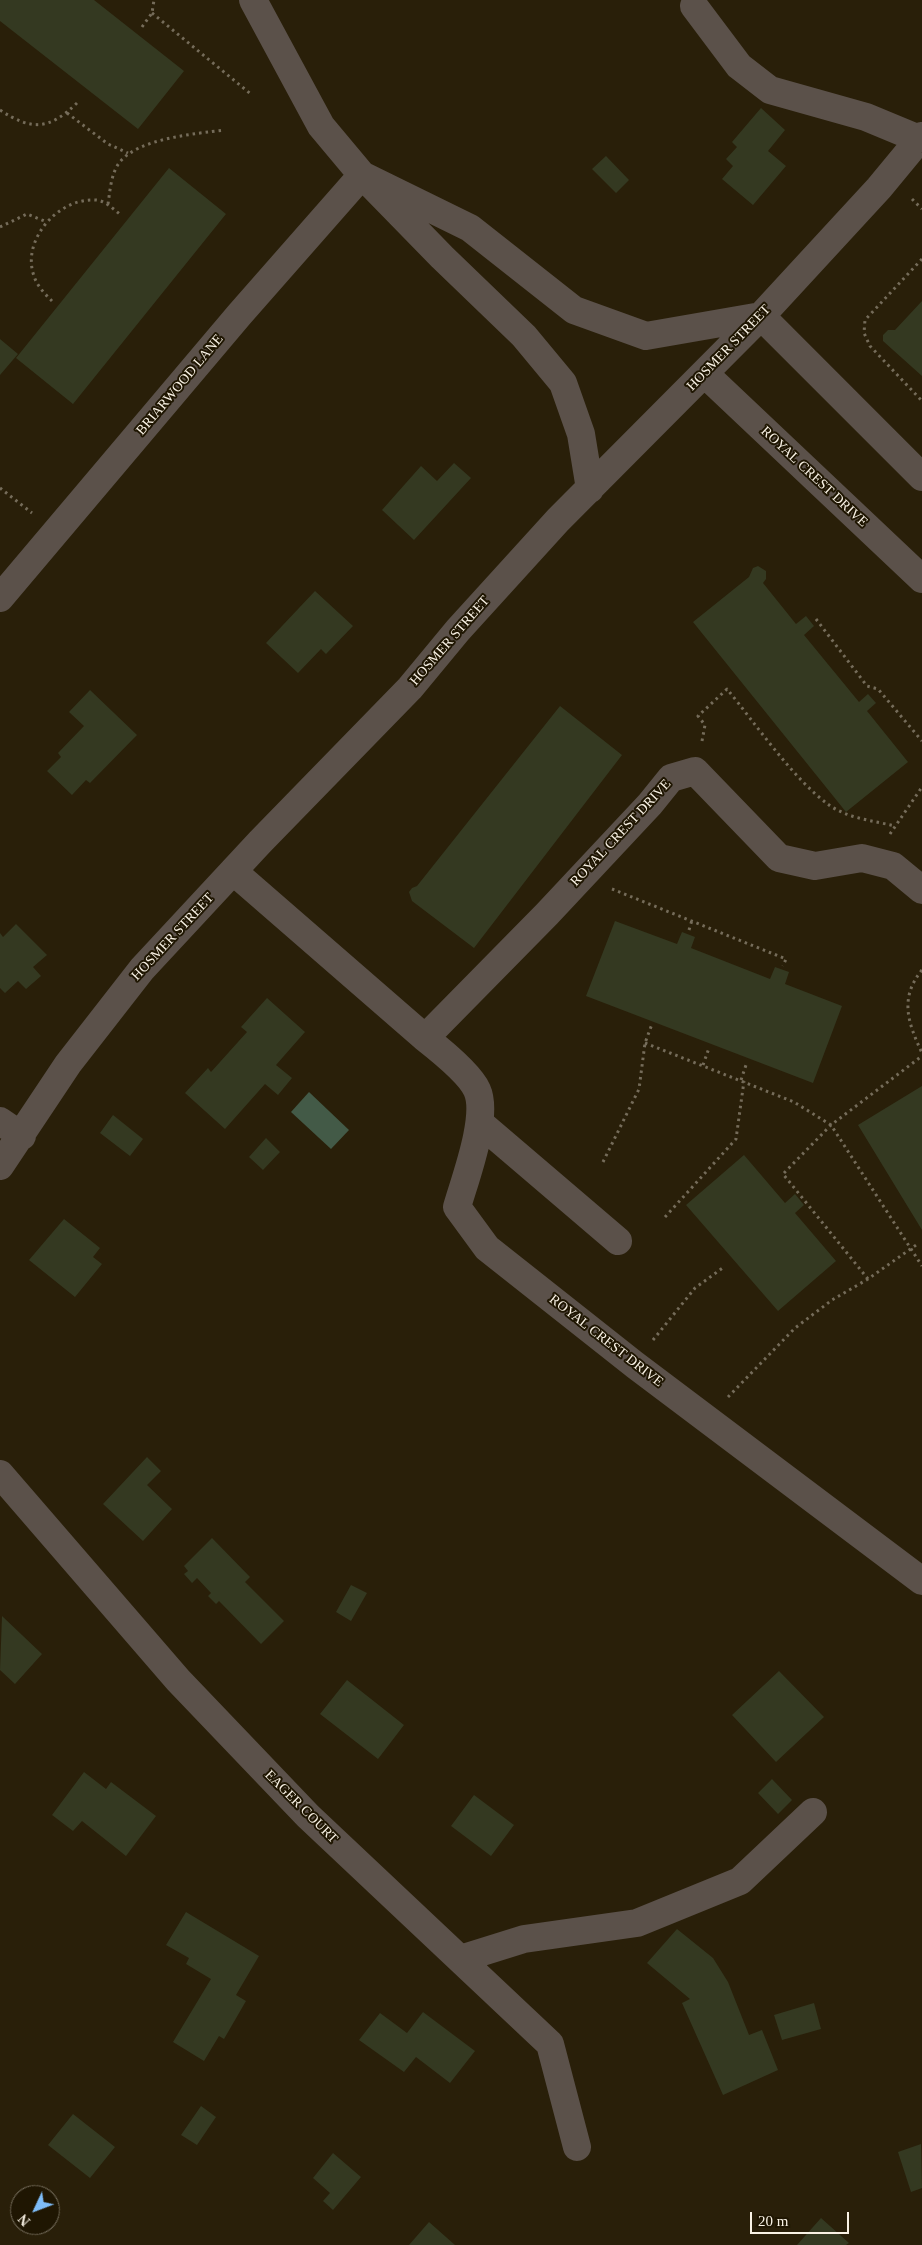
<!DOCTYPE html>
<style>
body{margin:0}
#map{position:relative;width:922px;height:2245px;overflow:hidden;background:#291f09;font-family:Georgia,serif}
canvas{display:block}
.north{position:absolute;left:10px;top:2185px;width:50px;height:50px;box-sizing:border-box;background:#1f1602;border:1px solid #766e5d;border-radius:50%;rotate:227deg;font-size:14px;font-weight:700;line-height:20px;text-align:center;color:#f9f2e5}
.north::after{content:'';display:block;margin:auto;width:18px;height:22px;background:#7ebdf9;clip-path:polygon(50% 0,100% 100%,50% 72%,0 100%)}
.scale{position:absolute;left:750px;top:2212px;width:99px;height:22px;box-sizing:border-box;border:2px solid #f9f2e5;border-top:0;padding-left:6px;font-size:15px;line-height:18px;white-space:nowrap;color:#f9f2e5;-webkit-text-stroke:4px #1f1602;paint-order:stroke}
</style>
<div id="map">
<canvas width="922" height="2245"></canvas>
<div class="north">N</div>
<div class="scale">20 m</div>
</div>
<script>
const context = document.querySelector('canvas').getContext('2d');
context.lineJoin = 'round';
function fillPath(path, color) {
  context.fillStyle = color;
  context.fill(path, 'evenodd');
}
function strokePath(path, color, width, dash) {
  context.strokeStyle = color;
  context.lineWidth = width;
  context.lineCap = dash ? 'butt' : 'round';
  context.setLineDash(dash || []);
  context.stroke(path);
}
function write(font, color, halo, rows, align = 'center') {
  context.font = font + ' Georgia,serif';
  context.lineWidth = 4;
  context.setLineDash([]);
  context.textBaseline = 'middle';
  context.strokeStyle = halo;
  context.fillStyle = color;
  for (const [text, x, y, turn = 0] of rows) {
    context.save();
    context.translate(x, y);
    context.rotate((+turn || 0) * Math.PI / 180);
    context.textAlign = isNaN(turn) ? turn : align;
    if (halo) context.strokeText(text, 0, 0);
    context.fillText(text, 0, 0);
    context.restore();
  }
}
fillPath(new Path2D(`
 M309 1092 349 1130 331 1149 291 1112Z`), '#435a47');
fillPath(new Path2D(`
 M0 0H94L184 71 138 129 0 21Z
 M761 108 785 130 768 151 786 166 753 205 722 179 733 166 726 159 737 147 732 142Z
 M606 156 629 180 616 193 592 169Z
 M169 168 226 214 73 404 16 358Z
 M922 301V376L883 341V335L888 330H895Z
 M0 339 18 354 0 375Z
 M454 463 471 478 414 540 382 510 421 466 437 481Z
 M758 566 766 571V579L763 583 796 624 806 616 814 626 804 635 859 702 868 694 876 703 867 711 908 762 846 812 693 622 749 577 753 568Z
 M315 591 353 626 326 654 321 649 298 673 266 643Z
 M90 690 137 735 90 783 86 780 72 795 47 771 61 757 58 753 84 726 69 712Z
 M560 706 622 755 474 948 412 901 409 892 412 888 417 886Z
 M615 921 677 944 682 932 695 937 691 948 770 979 775 967 789 972 785 984 842 1006 813 1083 586 996Z
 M16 924 47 955 33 967 41 976 26 989 18 981 5 993 0 988V933L3 937Z
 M267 998 305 1032 276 1065 292 1078 278 1095 265 1084 225 1129 185 1093 208 1068 211 1072 247 1032 241 1027Z
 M922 1086V1230L858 1125Z
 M113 1115 143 1139 130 1156 100 1133Z
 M266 1138 280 1152 263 1170 249 1157Z
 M744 1155 785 1203 795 1194 804 1205 795 1213 836 1261 778 1311 686 1205Z
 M64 1219 100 1248 93 1257 102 1264 75 1297 29 1260Z
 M147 1457 161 1471 147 1485 172 1509 143 1541 103 1504Z
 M212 1538 250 1577 245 1582 284 1621 261 1644 219 1601 216 1604 208 1596 211 1593 197 1578 192 1583 184 1574 188 1571 184 1566Z
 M351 1585 367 1593 351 1621 336 1612Z
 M2 1616 42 1654 15 1684 0 1670Z
 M779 1671 824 1717 776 1762 732 1715Z
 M347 1680 404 1725 378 1759 320 1714Z
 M84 1772 106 1789 111 1782 156 1816 126 1856 82 1821 73 1831 52 1815Z
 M772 1779 792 1800 778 1814 758 1793Z
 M474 1795 514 1825 491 1856 451 1826Z
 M186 1912 259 1956 236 1995 246 2001 224 2039 219 2036 204 2061 173 2042 211 1979 186 1964 189 1958 166 1945Z
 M677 1929 713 1958 728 1982 749 2035 762 2030 778 2070 723 2095 682 2003 690 1999 647 1963Z
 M814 2003 821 2029 782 2040 774 2015Z
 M423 2012 475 2051 450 2083 416 2057 404 2072 359 2040 380 2013 407 2033Z
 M201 2106 216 2117 197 2145 181 2135Z
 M73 2114 115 2147 90 2178 48 2145Z
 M921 2144 922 2188 911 2192 898 2152Z
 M333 2153 361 2177 333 2210 323 2201 330 2193 313 2178Z
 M821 2218 849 2243 846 2245H797Z
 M429 2222 455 2245H409Z`), '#343921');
strokePath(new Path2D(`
 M152 13 252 95
 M142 27 152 13 154 0
 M0 110C32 131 49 130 77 103
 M67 113 108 144 128 153
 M912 199 922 209
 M108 204C110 191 111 174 119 163 138 138 195 134 224 130
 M0 227 27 214 47 222
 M922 259 865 320 864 333 870 346 922 401
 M52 301C45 294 37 286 34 276 21 240 58 198 95 200 105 200 113 209 121 215
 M0 488 32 513
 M816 619 867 686 878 689 922 741
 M702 741 705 725 698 716 727 689C755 723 794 780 829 805 847 818 874 821 895 826
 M890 834 922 787
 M612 889 786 959 783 966
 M689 930 692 920
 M922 970C899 998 908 1023 922 1053
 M645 1043 794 1102 831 1125 922 1266
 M703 1065 709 1048
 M741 1080 747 1062
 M603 1162 639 1089 645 1043 652 1024
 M665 1217 736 1139 744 1081
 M868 1279 783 1174 831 1125 922 1056
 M653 1340 695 1288 724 1267
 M728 1397 795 1328 832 1300 868 1279 919 1243`), '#756c5a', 3, [2.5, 4]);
strokePath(new Path2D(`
 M253 0 321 126 362 175 442 257 524 336 563 383 581 434 590 489
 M694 6 739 66 770 90 866 117 919 139
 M362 175 470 228 574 310 646 336 761 316 922 477
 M705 374 922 579
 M0 598 239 315 362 175
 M234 872 425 1038
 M922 890 893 866 862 858 815 866 779 858 695 771 671 778 650 804 547 914 425 1038C439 1049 470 1074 477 1090 489 1116 465 1179 457 1207L487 1248 635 1365 922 1581
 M0 1121 22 1136
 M481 1124 618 1241
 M0 1166 68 1064 142 969 260 842 410 688 458 630 558 520 761 316 879 188 922 136
 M0 1474 178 1680 308 1816 550 2044 577 2147
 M460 1959 524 1939 637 1923 740 1881 813 1812`), '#5b514a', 28);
write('14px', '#f9f2e5', '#1f1602', [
 ["HOSMER STREET",729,348,-46],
 ["BRIARWOOD LANE",180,385,-50],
 ["ROYAL CREST DRIVE",814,477,43],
 ["HOSMER STREET",450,641,-49],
 ["ROYAL CREST DRIVE",621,833,-47],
 ["HOSMER STREET",173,937,-47],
 ["ROYAL CREST DRIVE",606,1341,38],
 ["EAGER COURT",301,1807,45]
]);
</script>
